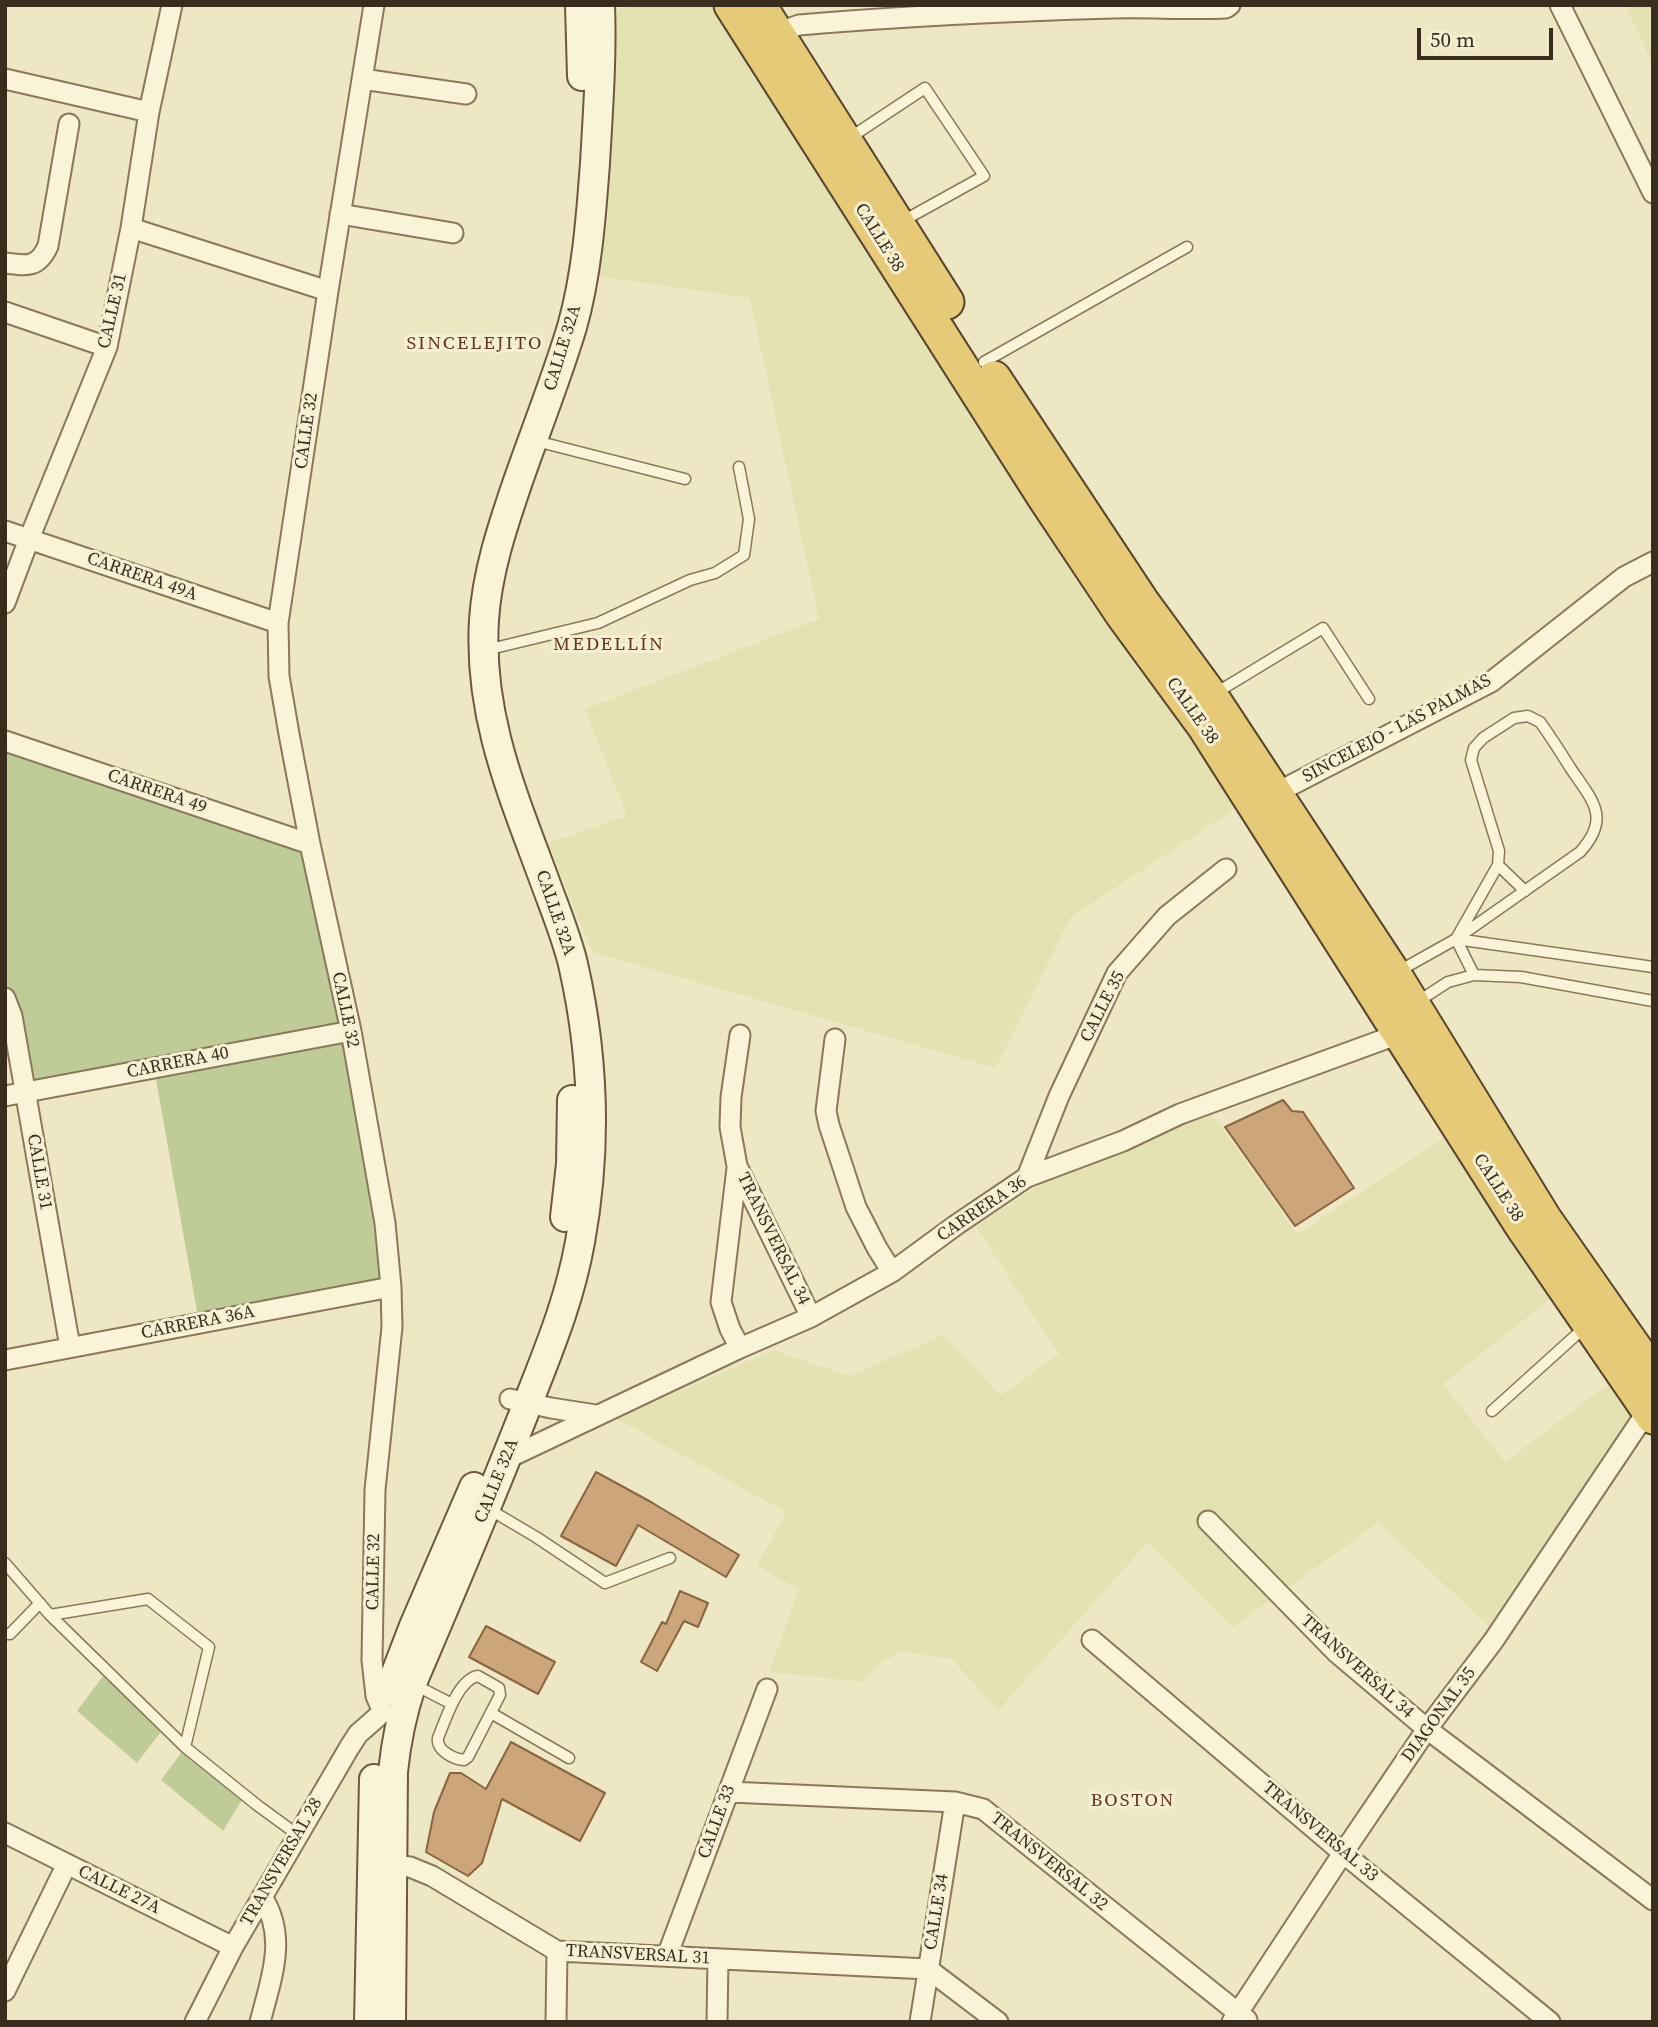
<!DOCTYPE html>
<meta charset="utf-8">
<style>
body{margin:0}
#map{position:relative;width:1658px;height:2027px;overflow:hidden;background:#eee7c4;font-family:"Source Serif 4",serif}
canvas{display:block}
.frame{position:absolute;inset:0;border:7px solid #392e1e;pointer-events:none}
.scale{position:absolute;left:1417px;top:28px;width:136px;height:32px;box-sizing:border-box;border:4px solid #392e1e;border-top:0;padding-left:9px;font-size:21px;line-height:24px;white-space:nowrap;color:#392e1e;-webkit-text-stroke:5px #f5f0d4;paint-order:stroke}
</style>
<div id="map">
<canvas width="1658" height="2027"></canvas>
<div class="frame"></div>
<div class="scale">50 m</div>
</div>
<script>
const context = document.querySelector('canvas').getContext('2d');
context.lineJoin = 'round';
function fillPath(path, color) {
  context.fillStyle = color;
  context.fill(path, 'evenodd');
}
function strokePath(path, color, width, dash) {
  context.strokeStyle = color;
  context.lineWidth = width;
  context.lineCap = dash ? 'butt' : 'round';
  context.setLineDash(dash || []);
  context.stroke(path);
}
function write(font, color, halo, rows, align = 'center') {
  context.font = font + ' "Source Serif 4",serif';
  context.lineWidth = 6;
  context.setLineDash([]);
  context.textBaseline = 'middle';
  context.strokeStyle = halo;
  context.fillStyle = color;
  for (const [text, x, y, turn = 0] of rows) {
    context.save();
    context.translate(x, y);
    context.rotate((+turn || 0) * Math.PI / 180);
    context.textAlign = isNaN(turn) ? turn : align;
    if (halo) context.strokeText(text, 0, 0);
    context.fillText(text, 0, 0);
    context.restore();
  }
}
fillPath(new Path2D(`
 M633 5H719L1244 803 1070 918 996 1068 592 952 548 843 627 816 585 709 819 619 750 298 590 275 607 13Z
 M1625 5H1653V65Z
 M1211 1113 1297 1234 1447 1136 1554 1296 1443 1384 1505 1462 1615 1379 1639 1410 1490 1627 1378 1523 1233 1627 1148 1542 998 1711 952 1659 903 1652 882 1662 863 1682 769 1672 799 1589 757 1566 786 1512 617 1419 773 1350 850 1376 943 1335 1001 1395 1059 1354 976 1227 1035 1187Z`), '#e4e2b2');
fillPath(new Path2D(`
 M5 741 310 844 391 1287 199 1323 154 1068 25 1092 5 998Z
 M103 1676 163 1729 137 1763 77 1711Z
 M184 1749 243 1798 223 1831 161 1780Z`), '#c0cc98');
const building = new Path2D(`
 M1283 1100 1292 1111 1303 1112 1354 1188 1295 1226 1225 1127Z
 M596 1472 651 1502 739 1555 726 1577 638 1525 616 1566 561 1536Z
 M680 1591 708 1603 698 1627 684 1621 657 1671 641 1662 662 1622 666 1624Z
 M486 1626 555 1662 538 1694 469 1657Z
 M511 1742 605 1793 580 1841 502 1799 482 1863 468 1876 426 1852 434 1812 450 1773H461L486 1789Z`);
fillPath(building, '#cca67a');
strokePath(building, '#886540', 2);
const service = new Path2D(`
 M848 139 925 88 984 176 901 222
 M984 362 1187 247
 M536 441 685 479
 M486 650 598 623 690 580 715 573 744 555 749 519 739 467
 M1214 694 1323 628 1369 699
 M1498 865 1525 891
 M1456 939 1653 967
 M1456 939 1474 975
 M1399 971 1456 939 1580 852C1611 818 1593 801 1571 769 1561 753 1551 737 1540 722L1528 716 1514 718 1483 738 1474 748 1471 760 1499 851 1498 865 1456 939
 M1417 1002 1448 982 1474 975 1521 977 1653 1001
 M1492 1411 1585 1327
 M487 1508 536 1537 605 1583 670 1558
 M5 1563 50 1615 185 1747 257 1805 298 1835
 M50 1615 148 1599 209 1647 185 1747
 M5 1634H10L40 1603
 M478 1676 499 1688 500 1695 468 1757 464 1760C453 1759 436 1750 438 1738 445 1721 458 1679 478 1676Z
 M415 1685 452 1704
 M491 1713 569 1758`);
const minor = new Path2D(`
 M1560 5 1653 193
 M777 33 799 25C904 16 1009 11 1114 8 1151 7 1189 10 1226 8L1230 5
 M5 79 149 112
 M362 79 466 94
 M340 214 453 233
 M131 228 328 291
 M5 263C27 266 38 268 48 246L69 124
 M5 312 107 347
 M5 531 278 623
 M5 603 29 539 107 347 131 228 149 112 172 5
 M5 741 310 844
 M1274 794 1491 682 1624 577 1653 562
 M5 998 12 1016 70 1347
 M740 1035 731 1097 730 1127 737 1166 811 1317
 M835 1039 826 1111 829 1125 856 1207 877 1248 892 1272
 M5 1096 351 1031
 M737 1168 721 1302 730 1329 740 1348
 M1027 1177 1059 1096 1117 973 1167 916 1226 869
 M5 1360 391 1287
 M510 1399 551 1408 596 1415
 M506 1459 740 1348 811 1317 892 1272 956 1225 1027 1177 1123 1141 1180 1114 1407 1031
 M1208 1521 1337 1653 1427 1729 1653 1900
 M1092 1640 1343 1853 1550 2022
 M729 1792 955 1802 983 1809 1247 2020
 M5 1833 233 1947
 M383 1864 410 1867 432 1876 557 1951 928 1969 998 2022
 M667 1956 767 1689
 M5 1991 67 1864
 M195 2022 233 1947 349 1748 358 1734 383 1712 376 1696 372 1660 375 1490 392 1327 391 1287 385 1223 351 1031 310 844 289 734 279 676 278 623 328 291 374 5
 M260 2022C271 1979 288 1937 262 1897
 M556 2022 557 1951
 M717 2022 718 1959
 M920 2022 955 1802
 M1232 2022 1343 1853 1427 1729 1494 1640 1648 1410`);
const secondary = new Path2D(`
 M580 5 582 76
 M565 1217 571 1164 572 1100
 M389 1691 414 1626 474 1487
 M369 2022 374 1779
 M391 2022 393 1772C396 1741 402 1713 412 1683 451 1592 490 1500 526 1408 548 1351 569 1303 580 1242 597 1149 594 1056 573 964 567 939 557 914 548 890 515 799 478 719 484 620 487 573 502 528 517 484 535 432 556 380 572 327 587 274 591 217 595 163 598 110 602 58 600 5`);
const trunk = new Path2D(`
 M731 5 1044 497 1122 614 1204 726 1522 1226 1653 1417
 M759 5 947 302
 M994 378 1143 603 1211 696 1394 974 1544 1218 1653 1374`);
strokePath(service, '#89795a', 13);
strokePath(minor, '#89795a', 23);
strokePath(secondary, '#6b5a3e', 32);
strokePath(trunk, '#57462f', 37);
strokePath(service, '#f9f3d7', 10);
strokePath(minor, '#f9f3d7', 19);
strokePath(secondary, '#f9f3d7', 28);
strokePath(trunk, '#e7ca78', 33);
write('18px', '#392e1e', '#f5f0d4', [
 ["CALLE 38",879,238,58],
 ["CALLE 31",113,311,-77],
 ["CALLE 32A",563,348,-73],
 ["CALLE 32",307,431,-82],
 ["CARRERA 49A",142,577,19],
 ["CALLE 38",1192,711,55],
 ["SINCELEJO - LAS PALMAS",1397,729,-28],
 ["CARRERA 49",157,792,19],
 ["CALLE 32A",555,913,71],
 ["CALLE 35",1103,1007,-63],
 ["CALLE 32",345,1010,78],
 ["CARRERA 40",178,1063,-11],
 ["CALLE 31",39,1172,80],
 ["CALLE 38",1498,1188,57],
 ["CARRERA 36",982,1209,-34],
 ["TRANSVERSAL 34",773,1239,64],
 ["CARRERA 36A",198,1323,-11],
 ["CALLE 32A",497,1481,-68],
 ["CALLE 32",374,1572,-89],
 ["TRANSVERSAL 34",1357,1667,42],
 ["DIAGONAL 35",1439,1715,-54],
 ["CALLE 33",717,1822,-70],
 ["TRANSVERSAL 33",1320,1832,40],
 ["TRANSVERSAL 28",282,1862,-60],
 ["TRANSVERSAL 32",1049,1862,39],
 ["CALLE 27A",119,1890,26],
 ["CALLE 34",937,1912,-81],
 ["TRANSVERSAL 31",638,1955,3]
]);
context.letterSpacing = '2px';
write('19px', '#65361e', '#f5f0d4', [
 ["SINCELEJITO",475,344],
 ["MEDELLÍN",609,645],
 ["BOSTON",1133,1801]
]);
context.letterSpacing = '0px';
</script>
